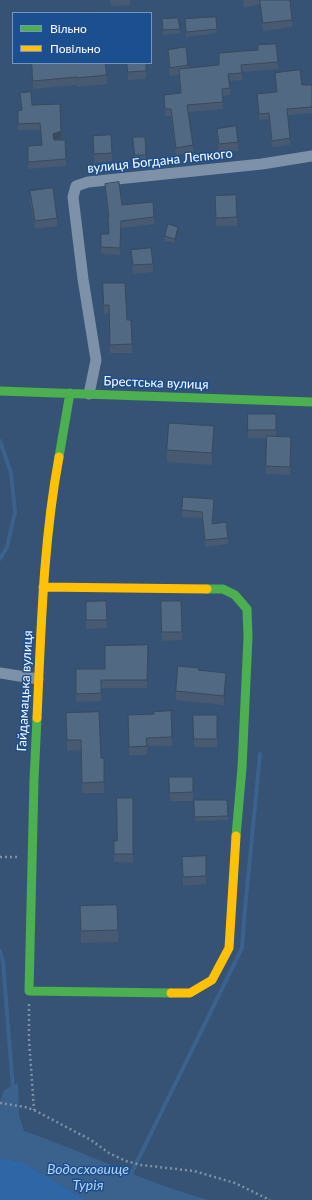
<!DOCTYPE html>
<meta charset="utf-8">
<style>
body{margin:0}
#map{position:relative;width:312px;height:1200px;overflow:hidden;background:#365274;font-family:Lato,sans-serif}
canvas{display:block}
.legend{position:absolute;left:12px;top:12px;width:140px;height:52px;box-sizing:border-box;background:#1b4f8f;border:1px solid #7695bc;margin:0;padding:5px 7px;list-style:none;font-size:12px;color:#fff}
.legend li{display:flex;align-items:center;gap:8px;height:20px}
.legend b{width:20px;border:1px solid #7695bc}
</style>
<div id="map">
<canvas width="312" height="1200"></canvas>
<ul class="legend">
<li><b style="height:5px;background:#4caf50"></b>Вільно</li>
<li><b style="height:5px;background:#ffc107"></b>Повільно</li>
</ul>
</div>
<script>
const context = document.querySelector('canvas').getContext('2d');
context.lineJoin = 'round';
function fillPath(path, color) {
  context.fillStyle = color;
  context.fill(path, 'evenodd');
}
function strokePath(path, color, width, dash) {
  context.strokeStyle = color;
  context.lineWidth = width;
  context.lineCap = dash ? 'butt' : 'round';
  context.setLineDash(dash || []);
  context.stroke(path);
}
function write(font, color, halo, rows, align = 'center') {
  context.font = font + ' Lato,sans-serif';
  context.lineWidth = 3;
  context.setLineDash([]);
  context.textBaseline = 'middle';
  context.strokeStyle = halo;
  context.fillStyle = color;
  for (const [text, x, y, turn = 0] of rows) {
    context.save();
    context.translate(x, y);
    context.rotate((+turn || 0) * Math.PI / 180);
    context.textAlign = isNaN(turn) ? turn : align;
    if (halo) context.strokeText(text, 0, 0);
    context.fillText(text, 0, 0);
    context.restore();
  }
}
fillPath(new Path2D(`
 M0 1158 23 1162 86 1200H0Z`), '#2f66a5');
fillPath(new Path2D(`
 M18 1083 19 1115 24 1131C86 1152 145 1183 209 1200H86L23 1162 0 1158V1101L4 1090Z`), '#3b618d');
strokePath(new Path2D(`
 M0 441 11 473 15 512 7 547 0 559
 M0 951 3 962 13 1089
 M129 1178 242 948 244 920 260 754`), '#3b618d', 4);
strokePath(new Path2D(`
 M0 857H17
 M29 1004V1039L34 1110
 M0 1103 25 1107 34 1110 91 1140 109 1153 126 1161 141 1165 194 1171 235 1183 270 1200`), '#7d92a8', 2.5, [2, 3]);
strokePath(new Path2D(`
 M89 394 96 360 83 279 73 197 76 186 88 182 262 164 312 156
 M0 673 38 679`), '#7d92a8', 11);
strokePath(new Path2D(`
 M0 391 312 402
 M59 457 70 393
 M207 589H223L235 595 247 609 248 637 242 768 236 836
 M37 718 34 780 29 991 171 993`), '#4caf50', 9);
strokePath(new Path2D(`
 M43 587 207 589
 M37 718C41 631 43 543 59 457
 M171 993H190L212 980 229 948 236 836`), '#ffc107', 9);
fillPath(new Path2D(`
 M110 0H130V5L111 6Z
 M243 0H290L292 20V27L263 31 260 4 244 8Z
 M216 17 217 33 186 37 185 19Z
 M162 19 180 29V33L163 35Z
 M258 45 278 62V69L242 72V80L229 81 230 88V95L223 96V109L188 112 193 145V152L176 155 171 116H165L164 102V95L180 93 179 75 170 76 168 58V50L188 65V68L219 65V53L258 50Z
 M31 63H105L107 75V84L77 87V85L33 89Z
 M127 63H146V79L128 80Z
 M275 73 302 85H312V113L288 115 290 145 272 147 269 119 259 120 257 94 276 92Z
 M20 93 32 105 61 138 54 140 66 159V166L28 169V146L42 145 40 130H18V111L22 110Z
 M217 129 238 142V151L219 153 217 137Z
 M93 136 112 153V161L94 163Z
 M133 137 146 155V159L135 160Z
 M105 184 122 205 154 217V224L121 228 120 255 101 254V234H109L108 217 105 191Z
 M30 191 57 218V226L35 229 30 200Z
 M215 204 237 217V226H216Z
 M178 231 175 243 165 241V236Z
 M131 250 153 264V272L133 274Z
 M103 283 127 320 132 344V353H110L109 313 104 314Z
 M248 414H276V436L291 445 290 475 266 474 267 438H248Z
 M214 438 212 465 167 462V450Z
 M214 506 212 524 228 538V544L205 547 202 518 182 517V510Z
 M106 601 107 628 86 629V602Z
 M161 601H181L182 640 162 641Z
 M148 645 147 688H101V701L76 702V669H105Z
 M199 670 226 682 224 705 176 700V691Z
 M66 713 101 758 104 782V793H82L81 750 67 751Z
 M128 715 172 737V746H147V755H129Z
 M193 715H217V747H194Z
 M169 777H193V801H170Z
 M133 798V863L114 862V841H117Z
 M194 800H227L228 820 195 821Z
 M182 857 206 876V884L183 886Z
 M80 906 118 930V942L81 943Z`), '#475a72');
fillPath(new Path2D(`
 M61 131V138L53 140V134Z
 M178 227V231L175 243V239Z
 M214 426V438L212 465V453Z
 M226 673V682L224 705V696Z`), '#394a5c');
const building = new Path2D(`
 M260 0H290L292 20 263 23Z
 M90 12V13H79Z
 M216 17 217 29 186 32 185 19Z
 M178 18 180 29 163 30 162 19Z
 M276 44 278 62 241 65 242 73 228 74 230 88 222 89 223 102 187 105 193 145 176 148 171 109H165L164 95 181 93 179 69 219 65V53L258 50V45Z
 M186 47 188 65 170 68 168 50Z
 M32 63H105L107 75 77 78V77L33 81Z
 M127 63H146V71L128 72Z
 M300 70 302 85H312V107L287 109 290 138 272 141 269 113 259 114 257 94 277 92 275 73Z
 M31 92 32 105 60 104 61 131 53 134 54 140H65L66 159 28 162V146L42 145 40 123 18 124V111L22 110 20 93Z
 M236 126 238 142 219 144 217 129Z
 M111 135 112 153 94 154 93 136Z
 M133 137H145L146 155H135Z
 M119 182 122 205 153 202 154 217 121 221 120 248 101 247V234H109L108 217H109L105 184Z
 M53 188 57 218 35 221 30 191Z
 M236 195 237 217 216 218 215 196Z
 M168 224 178 227 175 239 165 236Z
 M151 248 153 264 133 265 131 250Z
 M103 283H125L127 320H131L132 344 110 345 109 305H104Z
 M248 414H276V430H248Z
 M169 423 214 426 212 453 167 450Z
 M267 436 291 437 290 467 266 466Z
 M183 497 214 499 212 524 226 522 228 538 205 540 202 512 182 510Z
 M106 601 107 620H86V602Z
 M161 601H181L182 632H162Z
 M148 645 147 680H101V693L76 694V669H105V646Z
 M178 666 199 668 198 670 226 673 224 696 176 691Z
 M171 711 172 737 146 738 147 746 129 747 128 715 154 714V712Z
 M99 712 101 758H104V782L82 783 81 740H67L66 713Z
 M193 715H217V739H194Z
 M169 777H193V792L170 793Z
 M117 798H133V854H114V841H117Z
 M194 800H227L228 816 195 817Z
 M206 856V876L183 877 182 857Z
 M117 905 118 930 81 931 80 906Z`);
fillPath(building, '#526984');
strokePath(building, '#394a5c', 1);
write('13px', '#fff', '#1b4f8f', [
 ["вулиця Богдана Лепкого",160,161,-6],
 ["Брестська вулиця",156,383,2],
 ["Гайдамацька вулиця",25,691,-87]
]);
write('italic 14px', '#b5d3f5', '#1b4f8f', [
 ["Водосховище",88,1169],
 ["Турія",88,1185]
]);
</script>
